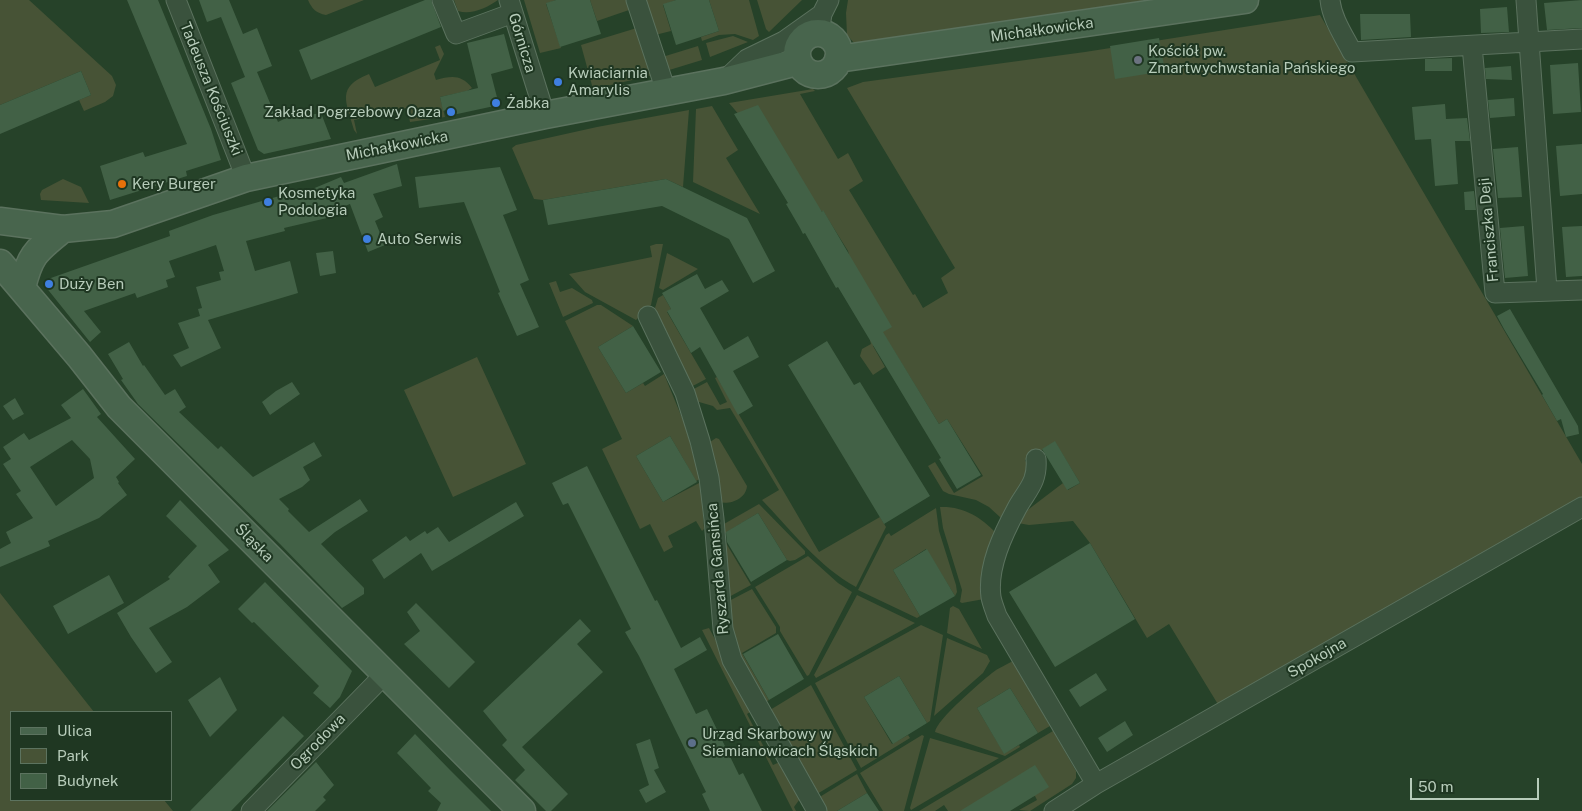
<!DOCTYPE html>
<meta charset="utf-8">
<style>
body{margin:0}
#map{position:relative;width:1582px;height:811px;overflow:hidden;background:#264229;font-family:"Public Sans",sans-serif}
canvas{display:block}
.legend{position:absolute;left:10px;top:711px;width:162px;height:90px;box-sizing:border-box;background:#1f3722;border:1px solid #5c735f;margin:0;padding:6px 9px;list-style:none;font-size:15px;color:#b7ccba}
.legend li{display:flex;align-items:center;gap:10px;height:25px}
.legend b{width:25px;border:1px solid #5c735f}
.scale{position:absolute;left:1410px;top:778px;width:129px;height:22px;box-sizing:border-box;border:2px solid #b7ccba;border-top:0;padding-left:6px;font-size:15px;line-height:18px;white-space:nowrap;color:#b7ccba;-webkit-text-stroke:4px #1f3722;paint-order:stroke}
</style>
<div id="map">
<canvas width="1582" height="811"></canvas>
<ul class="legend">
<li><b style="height:6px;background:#48654d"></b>Ulica</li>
<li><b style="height:14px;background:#475336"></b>Park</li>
<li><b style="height:14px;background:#426146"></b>Budynek</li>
</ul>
<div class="scale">50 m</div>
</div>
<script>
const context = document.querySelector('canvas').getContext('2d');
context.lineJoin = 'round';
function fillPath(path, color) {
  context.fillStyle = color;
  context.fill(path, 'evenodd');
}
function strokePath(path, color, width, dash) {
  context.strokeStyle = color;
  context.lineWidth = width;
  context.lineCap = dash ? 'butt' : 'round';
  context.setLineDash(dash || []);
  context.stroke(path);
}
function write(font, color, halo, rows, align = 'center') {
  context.font = font + ' "Public Sans",sans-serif';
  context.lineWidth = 4;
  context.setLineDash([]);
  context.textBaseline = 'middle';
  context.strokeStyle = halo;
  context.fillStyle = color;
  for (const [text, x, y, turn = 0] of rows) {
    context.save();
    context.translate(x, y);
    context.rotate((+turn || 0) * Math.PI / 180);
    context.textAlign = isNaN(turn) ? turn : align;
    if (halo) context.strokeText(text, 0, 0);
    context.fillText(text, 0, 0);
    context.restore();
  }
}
fillPath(new Path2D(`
 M0 0H29L112 76 116 85 113 96 105 102 84 111 79 100 91 95 81 71 0 105Z
 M308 0H364L326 15C316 13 312 9 308 0Z
 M454 0H498C487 8 471 15 458 11Z
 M524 0H556L546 4 561 48 540 53Z
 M590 0H626L629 10 597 21Z
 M643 0H676L663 5 671 31 655 35Z
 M709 0H749L759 36 753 40 735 34 719 35 702 41 701 37 719 31Z
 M757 0H802L769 32 766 29Z
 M848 0H1148L855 44 847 35 846 13Z
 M1320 15 1582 464V498L1219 706 1169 624 1147 638 1090 543 1073 521 1029 525 1018 523 1025 512 1063 483 1068 490 1080 483 1055 442 1025 460 1031 473 1001 518 989 507 976 500 949 494 943 491 928 466 935 462 954 493 983 476 947 419 939 424 886 338 873 346 885 367 873 375 860 356 862 349 871 344 848 251 823 211 822 212 729 103 813 89 815 91 800 94 838 159 848 153 863 181 849 190 913 295 915 294 923 308 948 293 941 278 955 268 847 88 863 82 1085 52Z
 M640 27 654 75 593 89 581 45Z
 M733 36 748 42 710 57 706 43Z
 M440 45 444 54 434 74 436 80C451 76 461 74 472 88L467 91 440 97 445 117 410 122 407 108 354 120 357 134 354 130C346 101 336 87 369 74L375 87 440 60 435 47Z
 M698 46 702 60 666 71 659 58Z
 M712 106 738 150 726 158 760 214 693 182 696 109Z
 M689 110 683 187 666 179 543 200 534 199 512 148 516 145 597 127Z
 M63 179 81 187 89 203 41 200 40 194 42 190Z
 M656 244H663L651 305 636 320 585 292 569 274 652 257 650 246Z
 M667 253 698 269 663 290 659 288Z
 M556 281 560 292 572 288 592 300 593 303 563 317 549 283Z
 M663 295 671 309 667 312 706 379 689 388 655 308 658 298Z
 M597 305H601L633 326 598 347 626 393 643 383 645 386 664 374 685 425 700 479 696 481 670 436 636 456 663 502 701 482 704 529 702 531 696 521 668 536 673 547 664 552 650 524 640 529 602 449 622 439 565 321Z
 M477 357 526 464 453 497 404 390Z
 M717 377 819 552 880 517 886 527 856 587C819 567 791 530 762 500L779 490 730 408 717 410 713 406 699 402 698 408 690 391 707 382 720 405 727 402 715 378Z
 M716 438 719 439 747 486C746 499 730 505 719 502L710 442Z
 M759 504 805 551V554L795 560 790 561 787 560 758 513 722 535 724 524Z
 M940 507C963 506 981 517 996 533L984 599 962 603 960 602 962 590 943 528Z
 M936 508 939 531 956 585 957 592 955 596 926 549 893 570 920 616 917 618 858 590 886 535 889 533 891 536Z
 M723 538 751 585 727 598Z
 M808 556 838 583 852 592 809 675 807 676 780 631V627L755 587Z
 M752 589 776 627V633L742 653 769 700 766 702 732 642 727 602Z
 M0 593 94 712H11V800H164L173 811H0Z
 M857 595 915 623 816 678 814 675Z
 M953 606 959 609 982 649 947 633 950 608Z
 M921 625 943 635 930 721 927 723 899 676 864 697 892 744 908 735 910 738 861 768 815 683Z
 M709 628 753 710 747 714 773 765 782 761 802 796 794 807 796 811H793L702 630Z
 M947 638 987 655 990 661 983 673 934 716Z
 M1013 661 1050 726 1038 733 1010 688 977 708 1004 753 1019 745 1020 747 1005 756 935 732C937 719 980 683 992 673 998 668 1006 665 1013 661Z
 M811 685 857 770 817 794 770 710Z
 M1053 731 1076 771V778L1072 784 1030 811 1019 810 1037 800 1035 796 960 811H948L944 805 935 811H919Z
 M922 735 924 736 904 811H883L860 773Z
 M930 738 999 758 911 810 910 808Z
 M857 774 867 793 837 811H825L818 798Z`), '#475336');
fillPath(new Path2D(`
 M127 0H158L211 129 221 160 186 171 187 176 110 200 100 166 143 152 145 157 187 144Z
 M199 0H229L243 34 257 28 272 66 257 72 278 122 308 107 309 115 321 113 331 139 264 154 258 150 231 83 245 77 221 17 207 22Z
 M425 0H431L441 27 311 80 299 50Z
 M556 0H590L601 34 560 47 546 3Z
 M676 0H709L719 31 676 45 663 4Z
 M1582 0V28L1547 30 1544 3Z
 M1507 7 1509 32 1481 33 1480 9Z
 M1360 14H1410L1411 37 1361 40Z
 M504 34 513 68 491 74 499 105 448 116 446 110 443 111 440 97 478 88 467 43Z
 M1159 38 1165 71 1115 79 1110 46Z
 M1452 58V71H1425V59Z
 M1578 63 1581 112 1553 114 1550 65Z
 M1511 66 1512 80 1486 79 1485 68Z
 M81 71 91 95 0 134V105Z
 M1514 98 1515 116 1490 118 1488 100Z
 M1445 104 1446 119 1467 118 1470 141H1455L1458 184 1435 186 1431 139 1415 140 1412 107Z
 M758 105 822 212 823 210 892 327 883 332 939 424 947 419 981 475 957 489 939 459 941 458 856 317 838 287 836 288 805 233 803 234 800 228 786 204 788 203 734 114Z
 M1582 144V194L1560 196 1556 146Z
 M1518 147 1522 197 1498 198 1493 149Z
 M397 164 402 186 373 194 383 217 375 221 385 245 368 252 350 204 327 213V218L284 228 285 231 246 241 255 271 290 261 298 293 208 320 221 348 181 367 173 355 189 348 178 323 200 316 198 309 202 308 196 287 221 280 219 272 224 271 216 245 169 261 175 277 166 280 168 287 137 298 135 293 84 311 101 332 90 342 45 286 48 279 170 236 169 231 213 215 304 189 305 192 341 177 344 183Z
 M500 167 517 210 503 215 529 280 520 284 539 327 517 336 498 293 500 292 464 202 419 208 415 177Z
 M666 179 747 218 775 271 753 283 729 239 662 206 548 225 543 200Z
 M1474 191 1476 210H1465L1464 192Z
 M1524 226 1528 276 1505 278 1500 228Z
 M1582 226V276L1566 277 1562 227Z
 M333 251 336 273 320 276 316 253Z
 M697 274 705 289 722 280 729 291 700 308 724 350 748 336 759 357 733 371 753 406 738 415 700 347 691 353 667 311 671 309 662 293Z
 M1510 309 1578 426 1579 434 1566 437 1561 419 1557 421 1542 395 1543 394 1504 329 1497 316Z
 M633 326 661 372 626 393 598 347Z
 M827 341 854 385 860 382 930 496 884 524 788 365Z
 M129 342 143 366 144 365 165 395 175 389 186 407 179 412 218 449 221 446 253 477 314 442 322 456 303 467 310 480 302 487 279 499 289 509 288 511 309 532 360 499 368 511 335 532 321 544 364 588V594L342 608 280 544 138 404 121 380 123 379 108 354Z
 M292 382 300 394 270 415 262 402 276 391Z
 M83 389 101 414 97 417 135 459 116 477 119 482 118 483 127 495 99 518 48 541 50 546 0 567V549L11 543 6 532 33 518 16 494 21 491 3 464 11 459 3 447 24 433 29 440 71 418 61 405ZM72 440 90 459 94 478 56 506 30 467Z
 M15 398 24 414 13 420 3 406Z
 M670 436 697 482 663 502 636 456Z
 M1055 441 1080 483 1067 490 1042 449Z
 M587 466 655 601 657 600 681 648 700 637 707 650 674 669 696 714 707 709 739 775 743 773 762 811H710L702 794 706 792 639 656 625 632 631 629 568 503 563 505 552 483Z
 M180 500 229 550 208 565 220 582 187 607 149 628 172 662 156 673 131 637 117 613 170 579 168 577 197 546 166 516Z
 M516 502 524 516 432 571 421 553 384 579 372 560 406 536 410 541 425 531 427 534 438 527 449 542Z
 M758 513 787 560 751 582 727 542 726 532Z
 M1090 543 1135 619 1055 667 1009 592Z
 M927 549 955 596 920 616 893 570Z
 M109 575 124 603 68 634 53 606Z
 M265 582 352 671 340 697 330 708 313 693 319 686 254 622 252 623 238 609Z
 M416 603 475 662 449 688 404 644 420 631 407 612Z
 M580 619 591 631 577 644 603 672 522 747 568 794 551 811H546L515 780 525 770 502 745 507 740 483 711Z
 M778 634 804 679 769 700 743 654Z
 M1096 673 1107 690 1080 707 1069 690Z
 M899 676 927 723 893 744 864 697Z
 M220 677 237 710 210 737 188 700Z
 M1010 688 1038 733 1004 754 977 708Z
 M283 716 304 736 231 811H190Z
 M1125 721 1133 735 1107 752 1098 738Z
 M415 734 450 770 491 811H437L441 803 428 791 431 788 397 753Z
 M650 739 659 768 654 770 666 792 646 803 639 790 649 785 636 744Z
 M316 762 334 785 323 797 326 800 315 811H267Z
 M1035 765 1049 787 1010 811H960Z
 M867 793 879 811H837Z`), '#426146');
const street = new Path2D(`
 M176 0 246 178
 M442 0 456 34 513 13
 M509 0 545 115
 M636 0 666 91
 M1330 0C1332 19 1344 36 1352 52L1582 39
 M1526 0 1547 290
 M819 33 822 14 829 0
 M1472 46 1495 293 1582 290
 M726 79 747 59 784 41 822 14
 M648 316 685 393 700 441 709 478 714 519 723 629 732 660 817 811
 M1036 459C1038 482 1027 490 1017 508 1003 534 987 567 991 597 992 603 995 610 997 616L1096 784
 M251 811 385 674
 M1054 811 1096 784 1582 507`);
const secondary = new Path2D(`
 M797 54a21 21 0 1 1 42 0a21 21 0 1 1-42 0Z
 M838 59 1245 0
 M0 221 63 229 113 224 246 178 545 115 724 81 797 62
 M0 263 79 356 119 407 522 811
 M22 288C30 254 36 251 63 229`);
strokePath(street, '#5b725e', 21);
strokePath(secondary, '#5b725e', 29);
strokePath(street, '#3a523d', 19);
strokePath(secondary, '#48654d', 26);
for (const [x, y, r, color] of [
 [1138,60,5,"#6b7280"],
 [558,82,5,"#3f7fe0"],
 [496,103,5,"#3f7fe0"],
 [451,112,5,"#3f7fe0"],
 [122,184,5,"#e8710a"],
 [268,202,5,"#3f7fe0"],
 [367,239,5,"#3f7fe0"],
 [49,284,5,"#3f7fe0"],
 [692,743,5,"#5c6f8a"]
]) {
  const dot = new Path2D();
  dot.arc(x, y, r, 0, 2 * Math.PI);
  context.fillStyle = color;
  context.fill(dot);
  strokePath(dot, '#1f3722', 2);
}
write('15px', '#b7ccba', '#1f3722', [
 ["Michałkowicka",1042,30,-8],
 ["Górnicza",522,43,73],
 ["Tadeusza Kościuszki",211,89,68],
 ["Michałkowicka",397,146,-11],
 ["Franciszka Deji",1489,230,-95],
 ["Śląska",254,543,45],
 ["Ryszarda Gansińca",718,569,-95],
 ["Spokojna",1317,658,-30],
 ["Ogrodowa",318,742,-46]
]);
write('15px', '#b7ccba', '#1f3722', [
 ["Kościół pw.",1148,51],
 ["Zmartwychwstania Pańskiego",1148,68],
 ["Kwiaciarnia",568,73],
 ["Amarylis",568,90],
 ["Żabka",506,103],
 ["Zakład Pogrzebowy Oaza",441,112,"right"],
 ["Kery Burger",132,184],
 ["Kosmetyka",278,193],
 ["Podologia",278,210],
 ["Auto Serwis",377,239],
 ["Duży Ben",59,284],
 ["Urząd Skarbowy w",702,734],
 ["Siemianowicach Śląskich",702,751]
], 'left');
</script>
